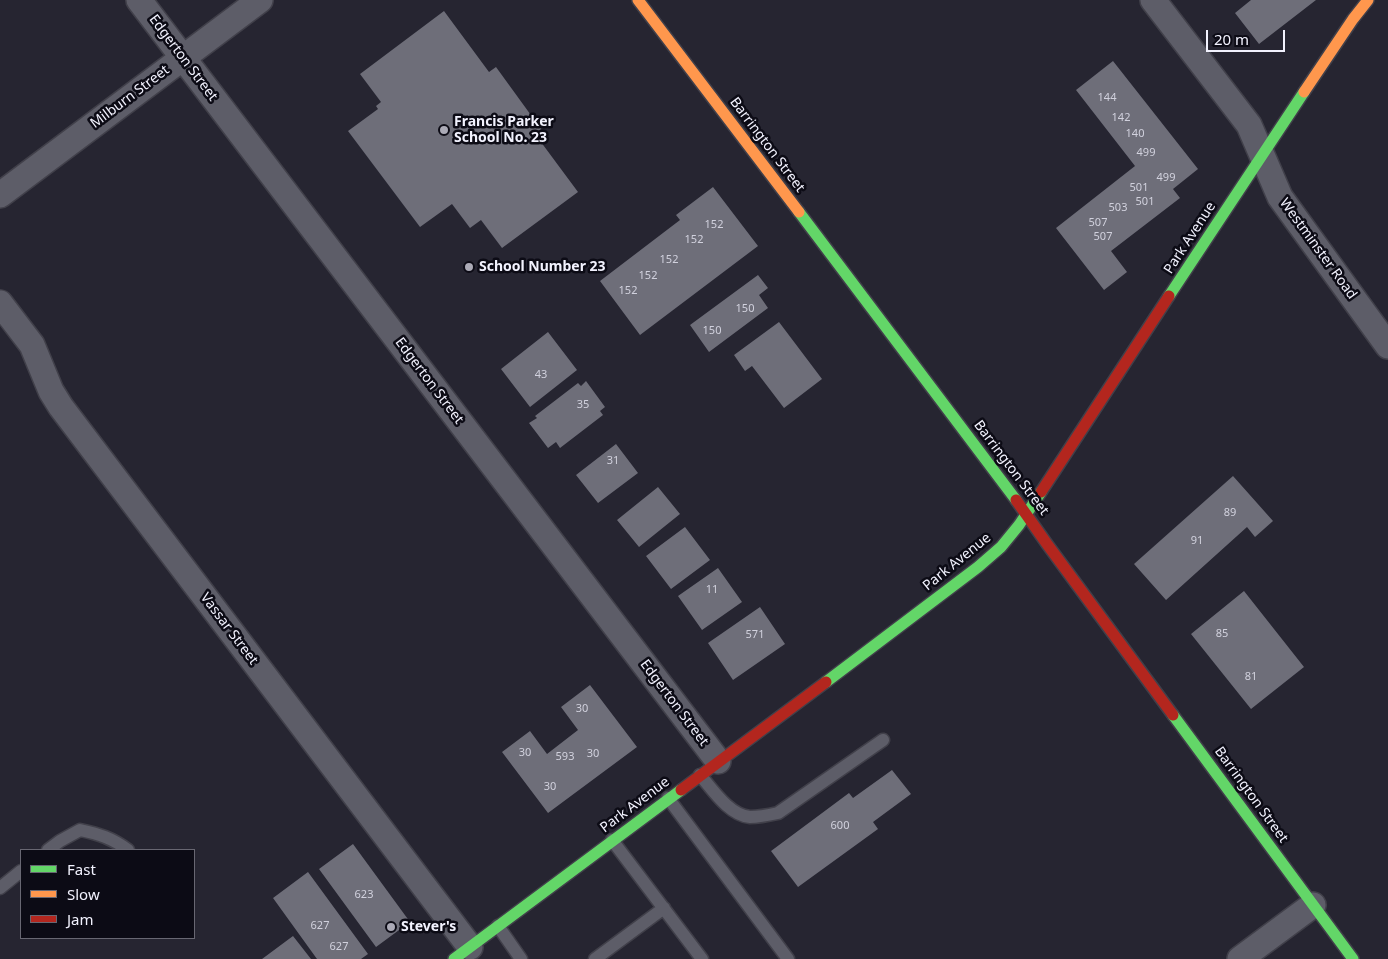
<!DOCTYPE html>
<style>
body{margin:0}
#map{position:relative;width:1388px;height:959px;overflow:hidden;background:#262531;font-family:"Noto Sans",sans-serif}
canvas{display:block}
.legend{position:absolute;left:20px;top:849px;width:175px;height:90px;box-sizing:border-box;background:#0c0b15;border:1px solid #686772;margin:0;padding:6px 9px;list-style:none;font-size:15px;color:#f2f2fe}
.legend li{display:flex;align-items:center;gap:10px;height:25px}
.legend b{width:25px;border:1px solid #686772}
.scale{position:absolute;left:1206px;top:30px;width:79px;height:22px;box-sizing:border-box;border:2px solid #f2f2fe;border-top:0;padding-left:6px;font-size:15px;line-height:18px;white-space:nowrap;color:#f2f2fe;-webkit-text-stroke:4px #0c0b15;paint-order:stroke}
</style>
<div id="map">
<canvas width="1388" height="959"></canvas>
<ul class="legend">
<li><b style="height:6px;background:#63d668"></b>Fast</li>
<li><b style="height:6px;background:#ff974d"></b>Slow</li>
<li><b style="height:6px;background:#b3261e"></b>Jam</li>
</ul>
<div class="scale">20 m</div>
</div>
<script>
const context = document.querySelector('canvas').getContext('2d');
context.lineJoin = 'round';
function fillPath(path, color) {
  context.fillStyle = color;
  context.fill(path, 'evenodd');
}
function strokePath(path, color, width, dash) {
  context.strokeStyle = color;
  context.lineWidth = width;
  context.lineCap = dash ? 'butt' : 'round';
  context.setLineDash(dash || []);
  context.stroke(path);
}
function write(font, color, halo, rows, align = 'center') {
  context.font = font + ' "Noto Sans",sans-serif';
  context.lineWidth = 5;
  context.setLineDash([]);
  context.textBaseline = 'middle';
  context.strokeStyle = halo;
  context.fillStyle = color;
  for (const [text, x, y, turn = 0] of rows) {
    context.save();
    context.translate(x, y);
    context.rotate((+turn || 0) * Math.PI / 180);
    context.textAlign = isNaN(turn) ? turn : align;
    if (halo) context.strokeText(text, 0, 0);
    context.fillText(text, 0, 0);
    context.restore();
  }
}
fillPath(new Path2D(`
 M1251 0H1316L1259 44 1235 13Z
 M444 11 489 72 496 67 541 129 535 134 578 192 502 248 481 220 470 228 452 204 420 227 348 131 378 109 376 106 381 102 360 74Z
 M1113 61 1198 169 1173 189 1180 198 1111 251 1127 272 1104 290 1056 228 1135 166 1076 90Z
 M713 187 758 246 640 335 600 281 680 220 676 215Z
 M758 275 768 288 759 295 768 308 709 352 690 325Z
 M779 322 822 379 784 408 752 366 745 371 734 355Z
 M548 332 577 370 530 407 501 369Z
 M586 381 605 407 600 411 603 415 560 448 556 442 548 448 529 423 537 418 535 416 578 383 581 386Z
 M616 444 638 473 598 503 576 475Z
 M1233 476 1273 521 1255 537 1247 527 1166 600 1134 564Z
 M658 487 680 514 639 547 617 520Z
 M685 527 710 560 671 589 646 556Z
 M718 568 742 602 702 630 678 596Z
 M1244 591 1304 667 1251 709 1191 634Z
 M760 607 785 644 733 680 708 643Z
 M590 685 637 747 548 813 502 752 530 731 547 754 578 730 561 707Z
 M892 770 911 794 873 822 878 829 798 887 771 851 849 793 853 798Z
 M353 844 410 922 376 947 319 869Z
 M308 872 368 954 361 959H317L273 898Z
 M293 936 311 959H262Z`), '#6e6e79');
const lane = new Path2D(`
 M700 775C713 790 729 815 750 817 760 817 769 815 778 813L883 740
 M668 798 788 959
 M612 840 702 959
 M48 850 60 841 80 830C99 834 112 838 128 850
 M0 888 21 871
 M498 926 521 959
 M595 959 664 908`);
const street = new Path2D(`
 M139 0 718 761
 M1153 0 1249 125 1280 197 1388 346
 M0 195 260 0
 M0 303 32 345 51 391 61 407 470 947
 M1240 959 1313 905`);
const fast = new Path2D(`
 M799 212 1016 500
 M1169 296 1304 92
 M826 682 978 567 1001 547 1019 525 1041 492
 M1173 715 1353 959
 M454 959 681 790`);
const slow = new Path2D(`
 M638 0 799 212
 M1304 92 1353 19 1368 0`);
const jam = new Path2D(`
 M1041 492 1169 296
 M1016 500 1047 544 1173 715
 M681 790 826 682`);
strokePath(lane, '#41404a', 15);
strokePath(street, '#41404a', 28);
strokePath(fast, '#41404a', 14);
strokePath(slow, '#41404a', 14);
strokePath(jam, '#41404a', 14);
strokePath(lane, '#5d5d68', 12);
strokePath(street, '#5d5d68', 25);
strokePath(fast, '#63d668', 11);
strokePath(slow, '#ff974d', 11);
strokePath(jam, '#b3261e', 11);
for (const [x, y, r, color] of [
 [444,130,5,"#abaab6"],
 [469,267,5,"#abaab6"],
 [391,927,5,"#abaab6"]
]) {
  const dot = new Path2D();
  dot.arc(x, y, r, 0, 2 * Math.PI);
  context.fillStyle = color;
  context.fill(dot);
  strokePath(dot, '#0c0b15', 2);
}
write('11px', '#d1d1dd', null, [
 ["144",1107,98],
 ["142",1121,118],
 ["140",1135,134],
 ["499",1146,153],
 ["499",1166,178],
 ["501",1139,188],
 ["501",1145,202],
 ["503",1118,208],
 ["507",1098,223],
 ["152",714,225],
 ["507",1103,237],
 ["152",694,240],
 ["152",669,260],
 ["152",648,276],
 ["152",628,291],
 ["150",745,309],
 ["150",712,331],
 ["43",541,375],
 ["35",583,405],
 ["31",613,461],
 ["89",1230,513],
 ["91",1197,541],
 ["11",712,590],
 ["85",1222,634],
 ["571",755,635],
 ["81",1251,677],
 ["30",582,709],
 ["30",525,753],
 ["30",593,754],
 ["593",565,757],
 ["30",550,787],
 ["600",840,826],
 ["623",364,895],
 ["627",320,926],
 ["627",339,947]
]);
write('14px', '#f2f2fe', '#0c0b15', [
 ["Edgerton Street",183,58,53],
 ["Milburn Street",130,97,-37],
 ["Barrington Street",767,145,53],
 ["Park Avenue",1190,238,-57],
 ["Westminster Road",1318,249,54],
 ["Edgerton Street",429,381,53],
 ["Barrington Street",1011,468,53],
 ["Park Avenue",957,562,-39],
 ["Vassar Street",229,629,53],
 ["Edgerton Street",674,703,53],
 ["Barrington Street",1251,795,54],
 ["Park Avenue",635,805,-37]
]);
write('bold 14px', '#f2f2fe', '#0c0b15', [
 ["Francis Parker",454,122],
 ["School No. 23",454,138],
 ["School Number 23",479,267],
 ["Stever's",401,927]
], 'left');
</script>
